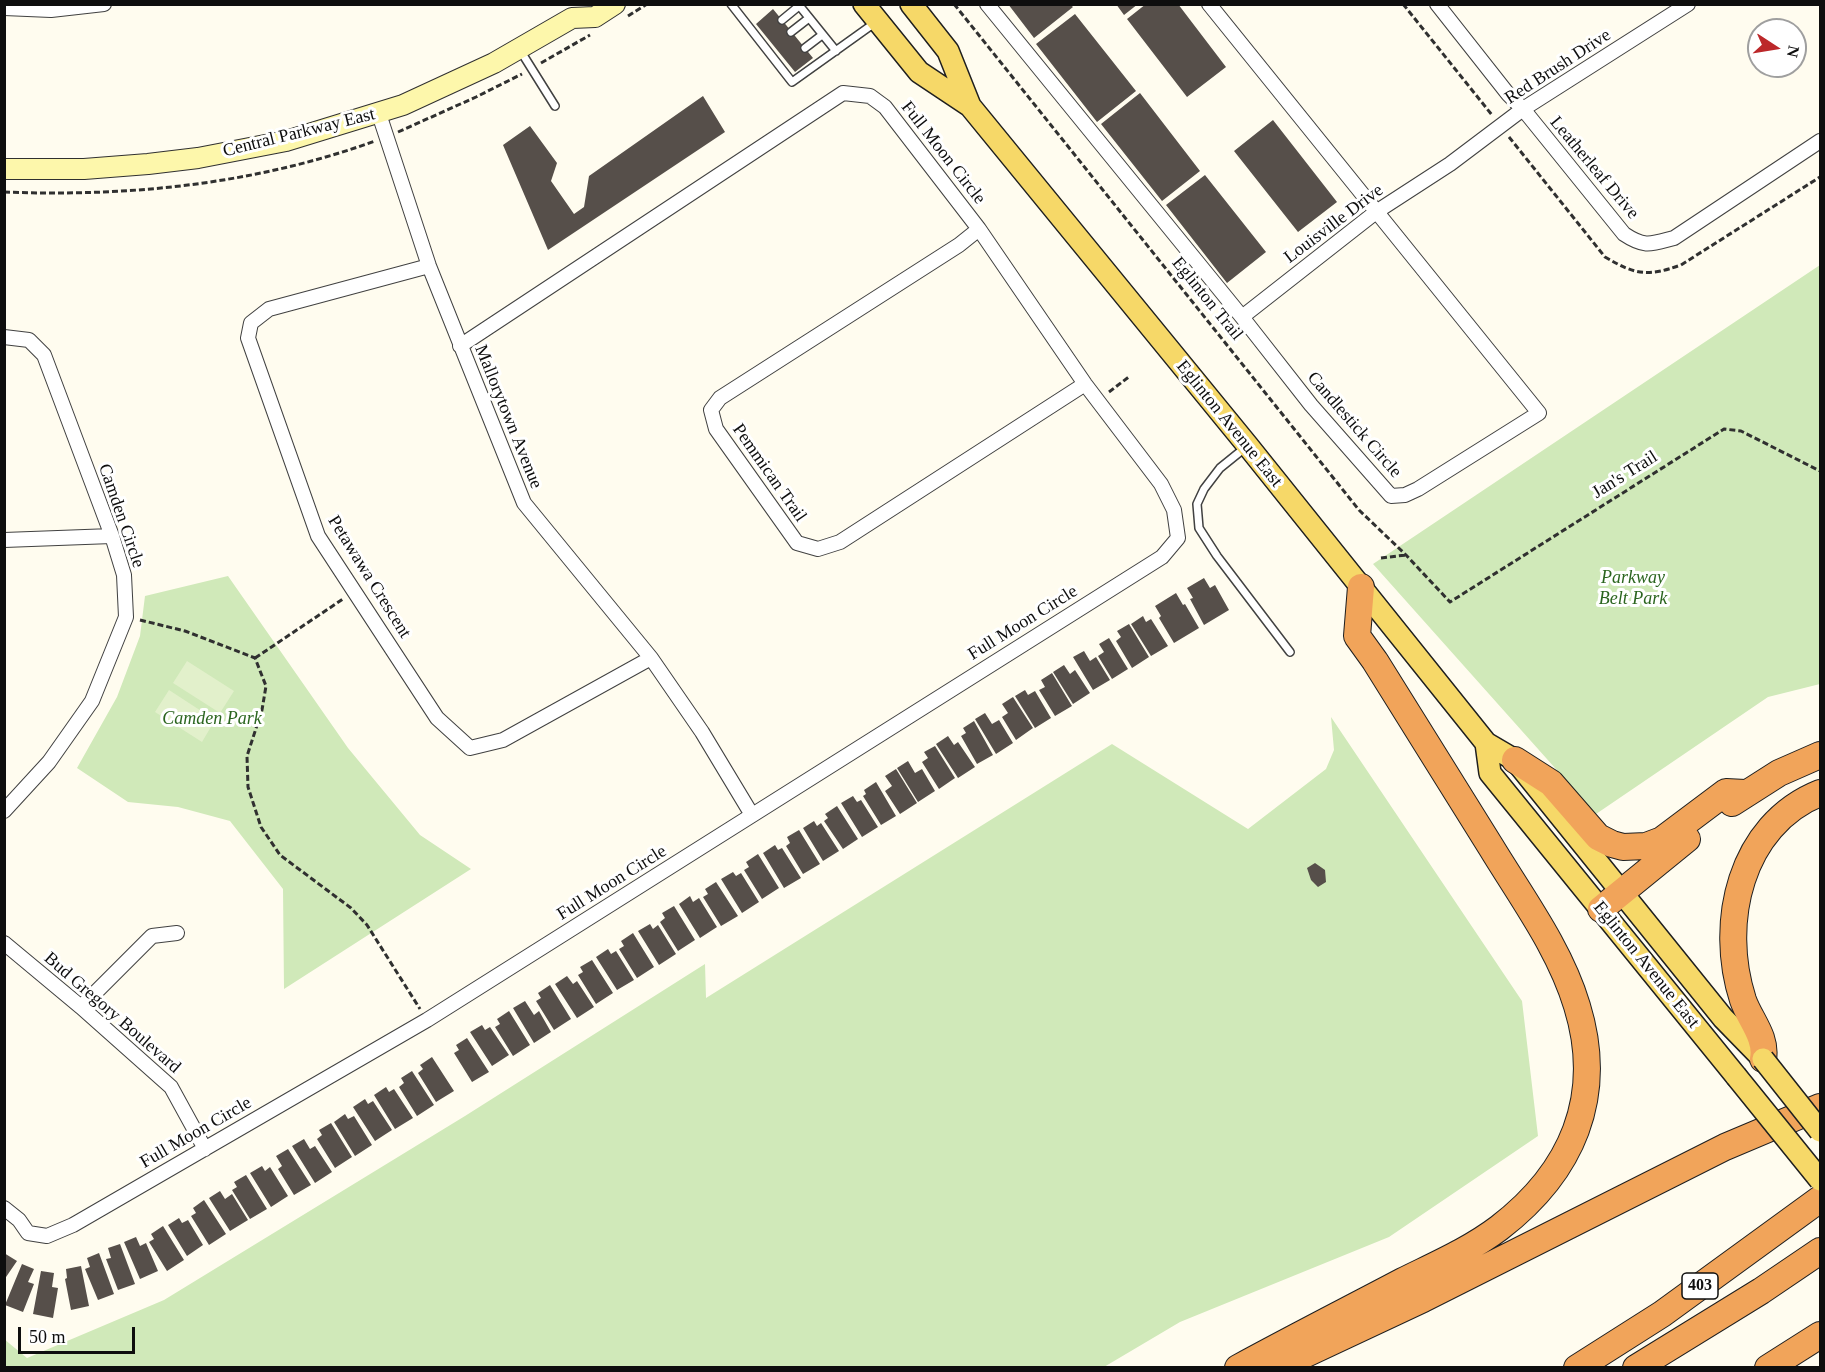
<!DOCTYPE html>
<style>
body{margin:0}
#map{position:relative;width:1825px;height:1372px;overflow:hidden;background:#fffcef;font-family:Georgia,serif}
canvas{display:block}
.frame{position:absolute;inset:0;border:6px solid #0e0e0e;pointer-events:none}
.north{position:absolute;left:1747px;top:18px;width:60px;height:60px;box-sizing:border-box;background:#fff;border:2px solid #9f9f9f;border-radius:50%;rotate:102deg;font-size:16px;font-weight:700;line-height:24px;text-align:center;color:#0e0e0e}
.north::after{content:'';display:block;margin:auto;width:21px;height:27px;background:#bc282a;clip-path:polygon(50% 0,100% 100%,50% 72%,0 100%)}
.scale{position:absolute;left:18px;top:1327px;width:117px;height:27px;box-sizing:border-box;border:3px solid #0e0e0e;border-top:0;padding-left:8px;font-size:18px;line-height:21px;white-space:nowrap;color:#0e0e0e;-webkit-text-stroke:4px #fff;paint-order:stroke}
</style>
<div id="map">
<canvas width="1825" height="1372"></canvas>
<div class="frame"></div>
<div class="north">N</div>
<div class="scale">50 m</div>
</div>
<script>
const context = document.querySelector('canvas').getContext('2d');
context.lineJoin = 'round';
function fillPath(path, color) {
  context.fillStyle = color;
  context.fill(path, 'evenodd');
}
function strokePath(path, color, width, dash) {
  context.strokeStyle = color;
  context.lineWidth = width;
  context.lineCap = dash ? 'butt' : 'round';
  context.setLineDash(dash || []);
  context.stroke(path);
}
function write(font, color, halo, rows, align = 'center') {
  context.font = font + ' Georgia,serif';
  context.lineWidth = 6;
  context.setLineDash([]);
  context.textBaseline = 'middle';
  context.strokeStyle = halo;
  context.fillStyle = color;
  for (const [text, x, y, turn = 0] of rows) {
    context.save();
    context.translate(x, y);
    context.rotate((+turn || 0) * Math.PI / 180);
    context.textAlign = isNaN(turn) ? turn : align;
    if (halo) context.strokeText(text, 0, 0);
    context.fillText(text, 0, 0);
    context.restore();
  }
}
fillPath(new Path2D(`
 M1820 265V684L1768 697 1596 814 1373 564Z
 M228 576 348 748 420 835 471 869 284 989 283 889 230 821 178 807 128 802 77 768 117 697 140 636 145 596Z
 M1331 717 1522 1001 1538 1136 1389 1237 1180 1322 1104 1367 5 1368 4 1339 27 1358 164 1300 465 1116 705 964 706 998 1112 744 1248 829 1326 769 1334 750Z`), '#d0e9b9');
fillPath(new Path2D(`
 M187 661 234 691 220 713 173 683Z
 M169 690 215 720 202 742 155 712Z`), '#e2f0cb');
fillPath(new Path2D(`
 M1008 4H1070L1073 7 1034 38Z
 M1116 4H1138L1124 15Z
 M1146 4H1178L1226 67 1187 97 1127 19Z
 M773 9 813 58 795 72 756 24Z
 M1075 14 1136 91 1097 122 1036 44Z
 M1140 93 1200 171 1162 201 1101 124Z
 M703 96 725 132 548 250 503 145 530 126 557 163 551 181 574 214 584 207 589 176Z
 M1273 120 1337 202 1298 232 1234 151Z
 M1205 175 1266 252 1227 283 1166 205Z
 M1204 578 1210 588 1215 585 1229 610 1204 625 1190 599 1193 598 1187 588Z
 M1176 593 1183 605 1185 604 1199 628 1174 643 1159 618 1161 616 1155 606Z
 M1143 616 1146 622 1151 619 1168 646 1151 656 1131 624Z
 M1129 624 1149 657 1132 668 1116 641 1121 637 1117 631Z
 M1109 638 1128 669 1112 679 1098 656 1104 652 1099 644Z
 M1084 651 1090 661 1096 657 1110 680 1093 690 1073 657Z
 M1064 665 1070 674 1075 670 1090 693 1073 704 1053 672Z
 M1052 673 1072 706 1055 716 1039 690 1045 687 1041 680Z
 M1025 690 1028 695 1035 691 1051 718 1035 728 1015 696Z
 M1013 697 1033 728 1016 740 1002 717 1008 713 1002 704Z
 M985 713 992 724 999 720 1013 743 996 754 975 719Z
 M974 721 993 755 977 764 961 736 966 733 963 728Z
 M948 736 954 745 958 742 975 767 958 778 936 744Z
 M935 746 955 778 939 789 922 762 928 758 924 752Z
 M908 761 915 773 922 769 935 791 918 802 897 768Z
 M896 769 917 803 900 814 885 791 892 786 885 776Z
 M876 782 896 816 881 825 863 796 866 794 864 790Z
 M853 796 857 802 861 800 878 827 862 837 841 803Z
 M837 806 858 839 843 849 824 821 828 818 825 814Z
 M814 821 817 826 821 823 839 851 823 861 803 828Z
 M799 830 820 864 803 874 786 846 790 843 787 837Z
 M775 845 778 850 782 848 801 878 784 888 763 853Z
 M758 854 779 888 762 899 744 870 749 867 746 862Z
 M1315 863 1325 870 1326 882 1318 887 1311 880 1307 868Z
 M733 872 736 876 741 873 759 902 742 913 721 879Z
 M716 882 738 916 721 926 703 897 708 894 705 889Z
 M690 896 693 902 699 898 717 927 700 938 679 904Z
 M674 906 695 940 678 951 660 922 665 918 662 913Z
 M650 924 653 929 658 925 676 954 659 965 638 931Z
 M633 933 654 967 637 978 619 949 624 946 621 941Z
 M608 949 611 954 616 951 634 980 617 990 596 957Z
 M592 960 613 993 596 1004 578 975 583 972 580 967Z
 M567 976 573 984 577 981 594 1007 577 1018 555 984Z
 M550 985 571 1019 554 1030 536 1001 541 998 538 993Z
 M525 1001 534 1015 539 1011 551 1032 534 1043 513 1008Z
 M509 1011 530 1045 513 1056 495 1027 500 1024 497 1019Z
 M482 1025 485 1030 490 1027 509 1055 492 1066 470 1032Z
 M467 1038 489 1072 472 1082 454 1053 459 1050 456 1045Z
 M432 1057 454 1091 436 1102 418 1073 423 1069 420 1065Z
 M412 1071 434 1105 417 1116 399 1087 404 1083 401 1078Z
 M386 1087 389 1092 394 1089 413 1118 395 1129 374 1095Z
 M365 1099 368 1104 373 1101 392 1130 375 1141 353 1107Z
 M345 1114 348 1119 354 1116 372 1145 355 1156 334 1122Z
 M331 1123 352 1157 335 1168 317 1139 322 1135 319 1130Z
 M304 1139 310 1149 315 1146 332 1172 315 1183 292 1146Z
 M288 1149 311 1185 294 1195 278 1169 282 1166 276 1156Z
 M262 1166 265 1171 270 1167 288 1196 271 1207 250 1173Z
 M246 1175 267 1209 250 1219 232 1190 237 1187 234 1182Z
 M220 1191 225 1199 232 1194 248 1220 230 1231 209 1198Z
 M204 1200 226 1234 209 1245 191 1216 196 1213 193 1208Z
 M179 1218 182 1223 188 1220 203 1245 187 1256 168 1225Z
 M163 1226 184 1260 167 1271 149 1242 154 1239 151 1234Z
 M136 1237 140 1246 146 1243 158 1271 140 1279 124 1242Z
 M120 1244 135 1284 118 1290 106 1259 111 1258 108 1248Z
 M4 1253 17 1261 4 1280Z
 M99 1253 114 1294 98 1300 85 1269 90 1267 87 1258Z
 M22 1264 34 1269 28 1282 34 1284 23 1312 5 1305Z
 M81 1266 89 1306 71 1310 65 1279 67 1278 66 1269Z
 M41 1271 54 1273 52 1287 58 1288 53 1318 33 1314Z`), '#564f4a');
const lane = new Path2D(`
 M731 4 792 82 876 22
 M798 4 836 51
 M782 20 799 6
 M791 32 809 18
 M805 48 822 35
 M520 50 555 106
 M1246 447 1220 468 1204 489 1197 504 1199 528 1217 556 1290 652`);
const street = new Path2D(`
 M987 4 1242 317 1311 405 1391 496 1405 495 1418 489 1539 413 1209 4
 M1437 4 1508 94 1523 109 1624 234C1645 248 1651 244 1674 238L1820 141
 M4 8 51 10 104 4
 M379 114 429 266 524 503 651 658 702 732 752 815
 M979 229 959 245 720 398 711 410 716 429 797 543 818 549 840 542 1085 384
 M429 266 269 309 251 323 248 338 318 536 437 718 470 748 503 740 651 658
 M1242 317 1376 212 1450 164 1523 109 1688 4
 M4 337 29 340 44 355 112 536 124 575 126 617 92 701 49 762 4 811
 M4 540 112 536
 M4 943 81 1007 171 1087 205 1149
 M81 1007 152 936 177 933
 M4 1208 19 1220 28 1233 47 1236 73 1225 427 1020 1162 557 1178 538 1174 510 1161 484 1085 384 979 229 885 107 870 96 843 93 460 346`);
const secondary = new Path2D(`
 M4 169H84L148 164 198 158 286 141 403 105 494 63 572 18 595 17 615 4`);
const primary = new Path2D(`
 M864 4 919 72 970 106
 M911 4 948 51 970 106 1248 446 1486 743 1515 760 1723 1018 1763 1059
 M1486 743 1490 773 1736 1076`);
const highway = new Path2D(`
 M1515 760 1551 783 1598 837 1612 844 1623 847 1646 846 1662 840 1726 792 1745 793
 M1732 803 1779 773 1820 755
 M1601 909 1687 839
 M1763 1059C1767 1037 1750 1020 1743 1000 1718 923 1740 825 1820 793
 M1238 1368C1293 1338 1348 1310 1403 1281 1435 1265 1470 1250 1499 1228 1572 1172 1605 1097 1577 1006 1560 949 1522 898 1491 847 1452 785 1414 723 1375 661L1357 636 1361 587
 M1276 1368 1423 1299 1725 1147 1820 1107
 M1577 1368 1662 1314 1820 1199
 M1636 1368 1761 1291 1820 1251
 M1768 1368 1820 1335`);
strokePath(lane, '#414141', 10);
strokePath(street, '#414141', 16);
strokePath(secondary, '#303030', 22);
strokePath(primary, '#1f1f1f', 24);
strokePath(highway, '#1f1f1f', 28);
strokePath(new Path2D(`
 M954 4 1359 510 1406 555 1450 602 1724 429 1741 431 1820 471
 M1403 4 1492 115
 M628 16 647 4
 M541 63 590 35
 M398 132 476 97 522 74
 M1509 137 1605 257C1636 275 1647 277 1681 265L1820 177
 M4 192C130 197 256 184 375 141
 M1109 392 1130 376
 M1381 558 1406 555
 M140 620 185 631 255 658 266 686 262 710 247 756 248 787 261 827 280 855 351 908 367 925 420 1009
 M255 658 343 599`), '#303030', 3, [6, 3]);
strokePath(lane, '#fff', 7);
strokePath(street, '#fff', 14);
strokePath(secondary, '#fdf7ab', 20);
strokePath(primary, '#f6d868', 21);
strokePath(highway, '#f1a45a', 26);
const primaryBridge = new Path2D(`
 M1763 1059 1820 1131
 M1736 1076 1820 1180`);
strokePath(primaryBridge, '#1f1f1f', 24, []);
strokePath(primaryBridge, '#f6d868', 21);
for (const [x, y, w] of [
 [1700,1286,36]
]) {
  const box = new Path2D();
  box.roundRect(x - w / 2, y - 13, w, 26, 4.5);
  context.fillStyle = '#fff';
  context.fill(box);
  strokePath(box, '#0e0e0e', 1.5);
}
write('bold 16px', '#0e0e0e', null, [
 ["403",1700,1286]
]);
write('18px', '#0e0e0e', '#fff', [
 ["Red Brush Drive",1558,67,-33],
 ["Central Parkway East",299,133,-14],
 ["Full Moon Circle",943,153,52],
 ["Leatherleaf Drive",1594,168,50],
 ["Louisville Drive",1334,224,-37],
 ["Eglinton Trail",1207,299,51],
 ["Mallorytown Avenue",508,417,68],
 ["Eglinton Avenue East",1229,424,51],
 ["Candlestick Circle",1354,425,49],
 ["Pemmican Trail",769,473,55],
 ["Jan's Trail",1625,475,-32],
 ["Camden Circle",121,516,71],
 ["Petawawa Crescent",369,577,58],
 ["Full Moon Circle",1023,623,-32],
 ["Full Moon Circle",612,883,-32],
 ["Eglinton Avenue East",1646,965,51],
 ["Bud Gregory Boulevard",112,1013,41],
 ["Full Moon Circle",196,1133,-30]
]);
write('italic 18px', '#2b651f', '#fff', [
 ["Parkway",1633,578],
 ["Belt Park",1633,599],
 ["Camden Park",212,719]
]);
</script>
